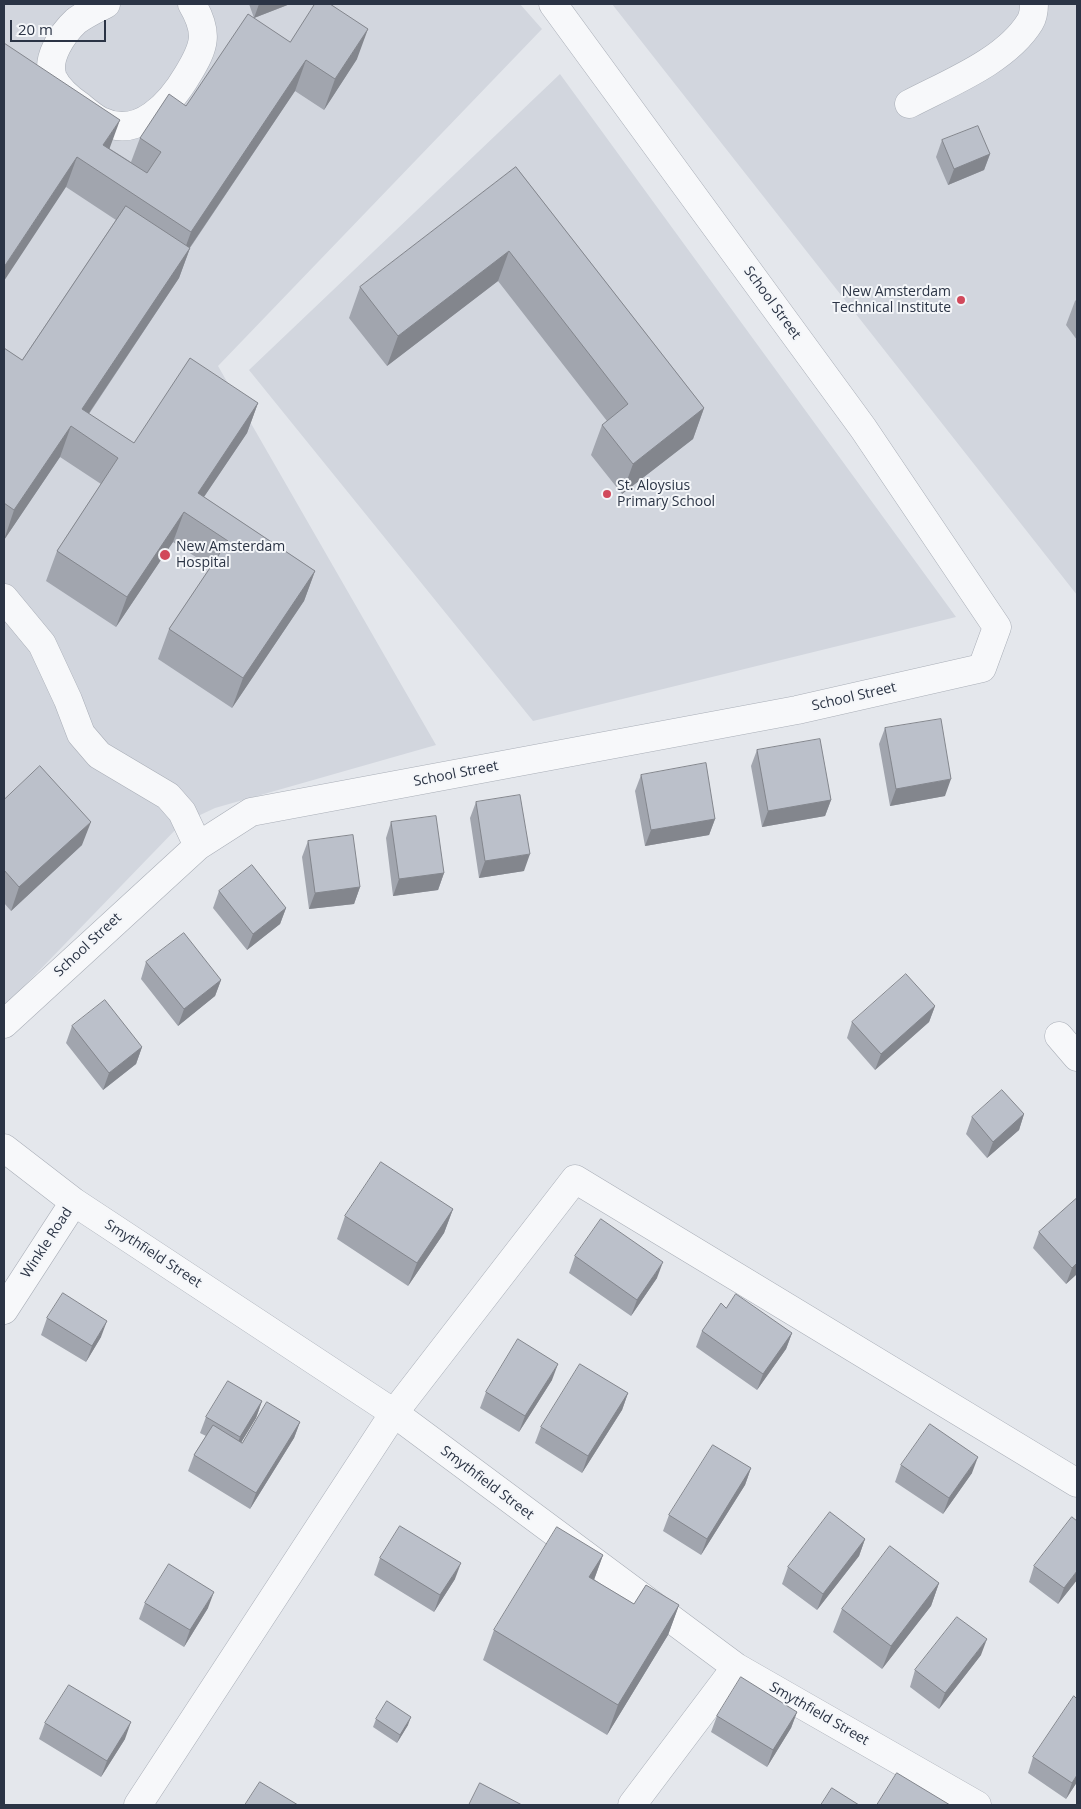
<!DOCTYPE html>
<style>
body{margin:0}
#map{position:relative;width:1081px;height:1809px;overflow:hidden;background:#e4e7ec;font-family:"Open Sans",sans-serif}
canvas{display:block}
.frame{position:absolute;inset:0;border:5px solid #2b3445;pointer-events:none}
.scale{position:absolute;left:10px;top:20px;width:96px;height:22px;box-sizing:border-box;border:2px solid #2b3445;border-top:0;padding-left:6px;font-size:15px;line-height:18px;white-space:nowrap;color:#2b3445;-webkit-text-stroke:4px #f4f6f9;paint-order:stroke}
</style>
<div id="map">
<canvas width="1081" height="1809"></canvas>
<div class="frame"></div>
<div class="scale">20 m</div>
</div>
<script>
const context = document.querySelector('canvas').getContext('2d');
context.lineJoin = 'round';
function fillPath(path, color) {
  context.fillStyle = color;
  context.fill(path, 'evenodd');
}
function strokePath(path, color, width, dash) {
  context.strokeStyle = color;
  context.lineWidth = width;
  context.lineCap = dash ? 'butt' : 'round';
  context.setLineDash(dash || []);
  context.stroke(path);
}
function write(font, color, halo, rows, align = 'center') {
  context.font = font + ' "Open Sans",sans-serif';
  context.lineWidth = 4;
  context.setLineDash([]);
  context.textBaseline = 'middle';
  context.strokeStyle = halo;
  context.fillStyle = color;
  for (const [text, x, y, turn = 0] of rows) {
    context.save();
    context.translate(x, y);
    context.rotate((+turn || 0) * Math.PI / 180);
    context.textAlign = isNaN(turn) ? turn : align;
    if (halo) context.strokeText(text, 0, 0);
    context.fillText(text, 0, 0);
    context.restore();
  }
}
fillPath(new Path2D(`
 M4 4H520L542 29 218 366 436 745 215 808 181 824 4 1007Z
 M612 4H1077V595Z
 M560 74 956 617 533 721 249 370Z`), '#d2d6de');
const minor = new Path2D(`
 M106 4C96 9 85 14 76 21 63 33 45 59 53 78 58 89 70 99 80 106 86 111 94 118 101 121 139 140 171 103 188 74 205 46 209 33 192 4
 M909 104C949 83 1006 61 1030 22 1033 17 1034 10 1034 4
 M4 598 42 644 68 700 81 734 99 755 168 796 182 812 198 846
 M4 1024 198 846 251 812 797 710 982 668 997 627 863 428 553 4
 M1059 1036 1077 1057
 M4 1148 74 1202 394 1413 736 1667 977 1805
 M4 1310 74 1202
 M138 1805 394 1413 575 1179 1077 1483
 M632 1805 736 1667`);
strokePath(minor, '#a9aeb7', 29);
strokePath(minor, '#f7f8fa', 28);
fillPath(new Path2D(`
 M249 4H290L254 18Z
 M290 42 357 59 324 110 295 91 190 248 179 278 89 414 134 443 258 403 247 433 204 497 315 571 304 601 232 708 158 659 169 629 211 567 173 542 116 627 46 581 57 551 101 484 60 457 4 540V348L22 360 116 220 66 187 4 43 109 148 131 162 140 138 186 106Z
 M942 140 990 154 984 170 948 185 936 157Z
 M516 167 704 408 693 439 622 494 591 455 602 425 607 421 498 281 387 366 349 318 360 287Z
 M1077 299V340L1066 325 1075 301Z
 M885 728 945 796 890 806 879 744Z
 M757 750 831 800 825 816 762 827 751 766Z
 M641 775 715 819 709 835 645 846 635 791Z
 M4 800 82 845 11 911 4 903Z
 M476 802 524 871 479 878 470 818Z
 M391 822 444 873 438 890 393 896 386 838Z
 M308 841 360 887 354 904 309 909 302 857Z
 M219 891 286 908 280 924 247 950 213 908Z
 M146 962 221 980 215 996 178 1026 141 979Z
 M935 1006 929 1022 875 1070 847 1038 852 1022Z
 M72 1026 142 1047 136 1064 103 1090 66 1043Z
 M1024 1114 1019 1130 987 1158 966 1134 972 1117Z
 M1077 1198V1274L1066 1284 1033 1248 1039 1232Z
 M453 1209 444 1233 408 1286 337 1239 345 1216Z
 M575 1256 657 1278 631 1316 569 1273Z
 M726 1308 792 1333 786 1349 757 1390 696 1347 702 1331Z
 M47 1318 101 1337 86 1362 41 1335Z
 M552 1380 519 1432 480 1408 486 1392Z
 M628 1393 622 1410 582 1473 535 1443 541 1427Z
 M262 1401 256 1418 241 1443H242L300 1422 294 1438 250 1509 188 1471 194 1455 206 1436 200 1433 206 1417Z
 M901 1465 972 1473 943 1514 895 1482Z
 M751 1468 745 1485 701 1555 663 1531 669 1515Z
 M865 1539 859 1556 817 1610 782 1584 788 1567Z
 M603 1555 594 1580 634 1604 679 1605 668 1635 607 1735 483 1660 494 1630Z
 M380 1558 455 1579 434 1612 374 1575Z
 M1034 1566 1077 1580 1058 1604 1029 1582Z
 M939 1583 931 1606 882 1669 833 1632 842 1609Z
 M145 1603 208 1608 184 1647 139 1619Z
 M981 1655 939 1709 910 1687 915 1670Z
 M797 1712 791 1728 767 1767 711 1732 717 1716Z
 M376 1719 408 1725 397 1743 373 1727Z
 M45 1723 125 1739 101 1777 39 1739Z
 M1033 1757 1077 1782 1066 1799 1028 1773Z`), '#a1a5ae');
fillPath(new Path2D(`
 M259 4H290L254 18Z
 M368 29 357 59 324 110 335 79Z
 M306 60 295 91 180 262 191 232Z
 M120 120 109 150 103 145Z
 M990 154 984 170 948 185 954 169Z
 M77 157 66 187 4 281V267Z
 M190 248 179 278 77 431 82 409Z
 M509 251 498 281 387 366 398 336Z
 M258 403 247 433 191 516 198 493Z
 M704 408 693 439 622 494 633 464Z
 M71 426 60 457 4 540 14 510Z
 M184 512 173 542 116 627 127 597Z
 M315 571 304 601 232 708 243 678Z
 M951 779 945 796 890 806 896 789Z
 M831 800 825 816 762 827 768 811Z
 M715 819 709 835 645 846 651 830Z
 M91 822 82 845 11 911 19 887Z
 M530 854 524 871 479 878 485 861Z
 M444 873 438 890 393 896 399 879Z
 M360 887 354 904 309 909 315 893Z
 M286 908 280 924 247 950 253 934Z
 M221 980 215 996 178 1026 184 1009Z
 M935 1006 929 1022 875 1070 881 1054Z
 M142 1047 136 1064 103 1090 109 1073Z
 M1024 1114 1019 1130 987 1158 993 1142Z
 M453 1209 444 1233 408 1286 417 1263Z
 M663 1262 657 1278 631 1316 637 1300Z
 M1077 1263V1274L1066 1284 1072 1268Z
 M107 1321 101 1337 86 1362 92 1346Z
 M792 1333 786 1349 757 1390 763 1374Z
 M558 1364 552 1380 519 1432 525 1416Z
 M628 1393 622 1410 582 1473 588 1456Z
 M262 1401 256 1418 234 1454 240 1437Z
 M300 1422 294 1438 250 1509 256 1493Z
 M978 1457 972 1473 943 1514 949 1498Z
 M751 1468 745 1485 701 1555 707 1539Z
 M865 1539 859 1556 817 1610 823 1594Z
 M603 1555 592 1585 589 1577Z
 M461 1563 455 1579 434 1612 440 1595Z
 M1077 1571V1580L1058 1604 1064 1588Z
 M939 1583 931 1606 882 1669 891 1646Z
 M214 1592 208 1608 184 1647 190 1630Z
 M679 1605 668 1635 607 1735 618 1705Z
 M987 1639 981 1655 939 1709 945 1693Z
 M797 1712 791 1728 767 1767 773 1750Z
 M411 1717 408 1725 397 1743 400 1735Z
 M131 1722 125 1739 101 1777 107 1761Z
 M1077 1775V1782L1066 1799 1072 1783Z`), '#83868d');
const building = new Path2D(`
 M315 4H330L368 29 335 79 306 60 191 232 77 157 4 267V43L120 120 103 145 147 173 161 152 140 138 169 94 186 106 248 14 290 42Z
 M978 126 990 154 954 169 942 140Z
 M516 167 704 408 633 464 602 425 628 404 509 251 398 336 360 287Z
 M126 206 190 248 82 409 134 443 190 358 258 403 198 493 315 571 243 678 169 629 228 541 184 512 127 597 57 551 118 458 71 426 14 510 4 503V348L22 360Z
 M941 719 951 779 896 789 885 728Z
 M820 739 831 800 768 811 757 750Z
 M706 763 715 819 651 830 641 775Z
 M40 766 91 822 19 887 4 870V800Z
 M520 795 530 854 485 861 476 802Z
 M436 816 444 873 399 879 391 822Z
 M353 835 360 887 315 893 308 841Z
 M252 865 286 908 253 934 219 891Z
 M184 933 221 980 184 1009 146 962Z
 M906 974 935 1006 881 1054 852 1022Z
 M105 1000 142 1047 109 1073 72 1026Z
 M1002 1090 1024 1114 993 1142 972 1117Z
 M381 1162 453 1209 417 1263 345 1216Z
 M1077 1198V1263L1072 1268 1039 1232Z
 M601 1219 663 1262 637 1300 575 1256Z
 M63 1293 107 1321 92 1346 47 1318Z
 M736 1294 792 1333 763 1374 702 1331 721 1303 726 1308Z
 M518 1339 558 1364 525 1416 486 1392Z
 M580 1364 628 1393 588 1456 541 1427Z
 M228 1381 262 1401 240 1437 206 1417Z
 M267 1402 300 1422 256 1493 194 1455 213 1425 242 1443Z
 M930 1424 978 1457 949 1498 901 1465Z
 M713 1445 751 1468 707 1539 669 1515Z
 M830 1512 865 1539 823 1594 788 1567Z
 M1072 1517 1077 1521V1571L1064 1588 1034 1566Z
 M400 1526 461 1563 440 1595 380 1558Z
 M557 1527 603 1555 589 1577 634 1604 646 1585 679 1605 618 1705 494 1630Z
 M890 1546 939 1583 891 1646 842 1609Z
 M169 1564 214 1592 190 1630 145 1603Z
 M957 1617 987 1639 945 1693 915 1670Z
 M741 1677 797 1712 773 1750 717 1716Z
 M69 1685 131 1722 107 1761 45 1723Z
 M1074 1696 1077 1699V1775L1072 1783 1033 1757Z
 M387 1701 411 1717 400 1735 376 1719Z
 M897 1773 950 1805H877Z
 M260 1782 298 1805H245Z
 M480 1783 522 1805H469Z
 M832 1788 859 1805H821Z`);
fillPath(building, '#bbc0ca');
strokePath(building, '#83868d', 1);
for (const [x, y, r, color] of [
 [961,300,5,"#d1495b"],
 [607,494,5,"#d1495b"],
 [165,555,6,"#d1495b"]
]) {
  const dot = new Path2D();
  dot.arc(x, y, r, 0, 2 * Math.PI);
  context.fillStyle = color;
  context.fill(dot);
  strokePath(dot, '#f4f6f9', 2);
}
write('14px', '#2b3445', '#f4f6f9', [
 ["New Amsterdam",951,292,"right"],
 ["Technical Institute",951,308,"right"],
 ["St. Aloysius",617,486],
 ["Primary School",617,502],
 ["New Amsterdam",176,547],
 ["Hospital",176,563]
], 'left');
write('14px', '#2b3445', '#f4f6f9', [
 ["School Street",772,303,54],
 ["School Street",854,697,-13],
 ["School Street",456,774,-11],
 ["School Street",88,945,-43],
 ["Winkle Road",47,1243,-57],
 ["Smythfield Street",153,1254,33],
 ["Smythfield Street",487,1483,37],
 ["Smythfield Street",819,1714,30]
]);
</script>
